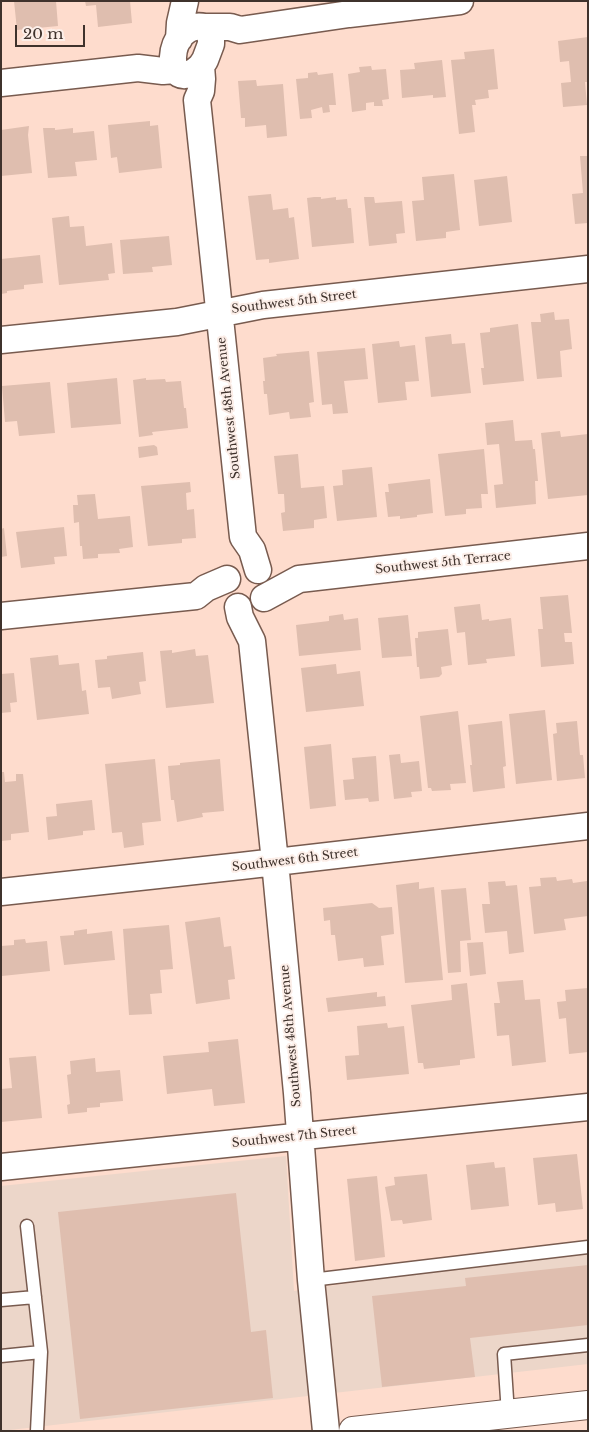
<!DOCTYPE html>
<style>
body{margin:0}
#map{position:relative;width:589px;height:1432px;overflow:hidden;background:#fedccd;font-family:"Libre Baskerville",serif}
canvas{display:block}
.frame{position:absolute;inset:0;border:2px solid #3f322c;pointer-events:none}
.scale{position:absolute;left:15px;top:25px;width:70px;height:22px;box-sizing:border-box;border:2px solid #3f322c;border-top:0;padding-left:6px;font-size:15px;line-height:18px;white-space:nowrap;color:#3f322c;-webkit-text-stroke:4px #fceee8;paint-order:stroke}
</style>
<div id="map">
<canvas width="589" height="1432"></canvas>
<div class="frame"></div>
<div class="scale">20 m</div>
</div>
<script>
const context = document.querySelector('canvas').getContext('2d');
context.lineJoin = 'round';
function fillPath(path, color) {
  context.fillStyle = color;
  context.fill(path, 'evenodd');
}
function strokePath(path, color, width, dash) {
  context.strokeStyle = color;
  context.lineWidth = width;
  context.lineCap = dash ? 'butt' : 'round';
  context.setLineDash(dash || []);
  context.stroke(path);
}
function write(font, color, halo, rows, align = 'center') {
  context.font = font + ' "Libre Baskerville",serif';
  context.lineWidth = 4;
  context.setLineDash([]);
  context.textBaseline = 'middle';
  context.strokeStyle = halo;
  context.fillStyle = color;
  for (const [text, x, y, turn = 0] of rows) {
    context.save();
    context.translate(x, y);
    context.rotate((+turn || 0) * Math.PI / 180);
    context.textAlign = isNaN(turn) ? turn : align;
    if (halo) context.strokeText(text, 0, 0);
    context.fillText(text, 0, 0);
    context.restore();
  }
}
fillPath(new Path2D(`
 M286 1156 294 1291 588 1250V1364L1 1431V1186Z`), '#ecd6c9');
fillPath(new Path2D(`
 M14 1H56L58 26 17 30Z
 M85 1H130L132 23 98 27 96 5 86 6Z
 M588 37V82H585L587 105 563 107 561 83 571 82 569 61 560 62 558 41Z
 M494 49 498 89 488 90 489 98 475 100 476 105H472L475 132 459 134 451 60 465 59 464 52Z
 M442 60 446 97 433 98V95L402 98 400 70 415 69 414 63Z
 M371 66 372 70 386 69 389 99 382 100 383 106H374V102L366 103V110L352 112 348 74 360 72 359 67Z
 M317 72 318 75 333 73 336 105H329L330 112 323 113 322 107 311 110 312 118 300 119 296 79 308 78V73Z
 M256 80 257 86 283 84 287 136 267 138 266 125 245 127V118H241L238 81Z
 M150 121V126L158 125 162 168 119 173 117 157 111 158 108 125Z
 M29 126 28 135 32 173 1 176V130Z
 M43 128H55V130L73 128V133L94 131 97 160 75 162 77 176 48 178Z
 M580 156H588V223L575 224 572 194 583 193Z
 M454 174 460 230 446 232V238L416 241 412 201 424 200 422 177Z
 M507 176 512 222 479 226 474 180Z
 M271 194 273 210 288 208 289 218 294 217 299 259 269 263V259L256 260 248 196Z
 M314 197H321V199L336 197V200L347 199 348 208H351L354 243 312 247 307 198Z
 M364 197H374L375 203 402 201 405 233 396 234 397 243 369 246Z
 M69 216 70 227 84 226 86 246 112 243 115 273 108 274 109 280 59 285 52 218Z
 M169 236 172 265 152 267 153 272 123 274 120 240Z
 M40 255 43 283 24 285V289L7 291V293L1 294V259Z
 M554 312 555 320 569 319 572 349 560 351 562 377 537 379 531 322H541L540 314Z
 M518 324 524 381 483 385 481 368H484L480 333 490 332V328Z
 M451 334 452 344 465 343 471 393 431 397 425 337Z
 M399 341 400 347 415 345 419 381 405 382 407 400 378 403 372 344Z
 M365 348 368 379 344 381 348 413 333 414 332 404 322 405 317 352Z
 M309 351 314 402 309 403 311 417 290 419 289 412 269 415 267 394H264L263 381H265L263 358 277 356 276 354Z
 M117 378 121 424 71 428 67 383Z
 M146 378V380L165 379 166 382 181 381 184 408H186L188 428 152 432 153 435 139 437 133 380Z
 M50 382 55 433 19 436 17 421 5 422 2 386Z
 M513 420 515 441 532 440 533 449H535L538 481H535L536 504 496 508 494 485 503 484 499 444 487 445 485 423Z
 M560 431 561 437 588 434V495L548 499 541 433Z
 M154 445 157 447 158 455 139 458 138 447Z
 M484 449 488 494H481L482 508 466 509V514L445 516 438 454Z
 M298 454 301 488 324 486 327 518 314 520V528L283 531 281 513 285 512 284 494H278L274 456Z
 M372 467 377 517 337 521 333 486 343 485 342 470Z
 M430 479 433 513 417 515V517L400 519V516L388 517 385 492H389L388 484Z
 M190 482 191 492 186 493 187 510 194 509 196 538 182 539V543L148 546 141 486Z
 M95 494 98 519 130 516 133 547 119 549 120 553 98 554V558L83 559 82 546H80L79 522 74 523 73 505H78L77 495Z
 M64 527 67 556 54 557 55 564 21 568 16 532Z
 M4 528 7 556 1 557V529Z
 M568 595 572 633H564L565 642H572L574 664 541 667 538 629H543L540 597Z
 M480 604 482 620 489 619V621L511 618 515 656 486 659 487 663 468 665 465 632 457 633 454 607Z
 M343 614 344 620 358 618 361 650 299 656 296 625 329 621V616Z
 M408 615 412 656 382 658 378 618Z
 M448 629 452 665 441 667 442 674 439 677 420 679 419 667H417L415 638H418V632Z
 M195 649 196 656 208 655 214 703 166 708 160 651 172 650V653Z
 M143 652 146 681 139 682 141 694 112 699 110 687 98 688 95 660 107 659V656Z
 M58 655 59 665 79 663 82 691 86 690 89 714 37 720 30 658Z
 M336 664 337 674 360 671 364 706 306 712 301 668Z
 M14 673 17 702 10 703 11 712 1 713V674Z
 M545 710 552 780 516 784 509 714Z
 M458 711 466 783 450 784 451 790 432 791 431 788H428L420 716Z
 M502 721 506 766 503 767 505 788 473 792 470 765H472L468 725Z
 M577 721 580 755H583L585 778 557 781 553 734 557 733 556 723Z
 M331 744 336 806 310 809 304 747Z
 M400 754 401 763 419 761 422 791 411 792 412 797 394 799 389 755Z
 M376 756 379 801 369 802 368 798 345 800 343 780 354 779 352 758Z
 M155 759 161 821 142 823 144 845 124 848 122 832 112 833 105 764Z
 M220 759 224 811 202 813 203 817 177 822 174 800H171L168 766 180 765V763Z
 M1 772H4L5 782 16 781V774H23L29 832 11 834V840L1 841Z
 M92 800 95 830 83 831V835L48 840 46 817 57 816 56 804Z
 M556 877 557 881 572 879 573 883 587 881 588 916 564 919 566 930 534 934 529 887 541 886 540 878Z
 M505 881 506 886 517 885 524 952 509 954 507 931 485 933 482 904H490L488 882Z
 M419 882V889L434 887 443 980 405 983 396 885Z
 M466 888 471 940 460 941 461 972 448 973 441 890Z
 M372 903 379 908 392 907 394 934 381 936 384 965 364 967 363 958 338 961 335 935H331L330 920 324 921 323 908Z
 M220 917 224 947 231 946 235 979 228 980 230 999 196 1004 185 922Z
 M169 925 173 969 160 970 162 993 150 994 152 1014 129 1015 123 929Z
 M87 929V934L112 931 115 960 64 965 60 936 74 935V931Z
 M25 939 26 943 47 941 50 971 2 976 1 946 14 945V940Z
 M483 942 486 974 470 976 467 943Z
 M523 980 525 1000 540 999 546 1062 512 1066 509 1035 497 1036 494 1003H500L497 982Z
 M467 983 475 1058 460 1060V1065L424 1069 423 1063H418L411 1005 452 1000 451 985Z
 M588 988V1052L569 1054 566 1018 559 1019 557 1002 566 1001 565 990Z
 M377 992V997L385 996 386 1006 328 1012 326 998Z
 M387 1023 388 1028 404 1026 409 1074 347 1080 345 1056 359 1055 357 1026Z
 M238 1039 245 1103 214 1106 212 1089 167 1094 163 1056 209 1052 208 1042Z
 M36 1056 42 1118 1 1122V1089L12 1088 9 1058Z
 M95 1058 96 1072 120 1070 123 1101 100 1103V1107L87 1108V1112L68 1114 67 1105 70 1104 67 1075 71 1074 70 1061Z
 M577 1154 583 1209 556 1212 555 1203 538 1205 533 1158Z
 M494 1162 495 1168 505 1167 509 1206 471 1210 466 1165Z
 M427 1174 432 1220 403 1224 402 1220 391 1221 385 1187 395 1185 394 1177Z
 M377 1176 385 1257 355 1261 347 1179Z
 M236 1193 251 1332 266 1330 273 1398 80 1419 58 1212Z
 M588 1265V1325L470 1338 475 1377 382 1387 372 1296 466 1286 465 1278Z`), '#dfbeaf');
const lane = new Path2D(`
 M27 1226 41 1352 37 1431
 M311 1280 588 1247
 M1 1300 35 1297
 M1 1356 41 1352
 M508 1414 504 1354 588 1345`);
const street = new Path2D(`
 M205 27H230L240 30 349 14 460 1
 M179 39 180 23 185 1
 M201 66C162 102 164 19 205 27L211 37V44L205 60 201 66 202 79 201 91 197 100 243 537 252 550 258 570
 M1 83 138 68 163 71 175 70
 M1 340 177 322 263 305 588 269
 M264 598 299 579 588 546
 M238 607 240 617 252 641 275 862 297 1093 311 1280 326 1431
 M1 616 196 596 206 588 227 579
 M1 892 241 866 588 826
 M1 1167 588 1107`);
const primary = new Path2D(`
 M353 1431 588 1405`);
strokePath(lane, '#785b4f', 15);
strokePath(street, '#785b4f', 29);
strokePath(primary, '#785b4f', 30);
strokePath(lane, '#fff', 12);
strokePath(street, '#fff', 26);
strokePath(primary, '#fff', 28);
write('12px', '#3f322c', '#fceee8', [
 ["Southwest 5th Street",294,302,-7],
 ["Southwest 48th Avenue",229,408,-96],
 ["Southwest 5th Terrace",443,563,-6],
 ["Southwest 6th Street",295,860,-7],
 ["Southwest 48th Avenue",291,1036,-95],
 ["Southwest 7th Street",294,1137,-6]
]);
</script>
